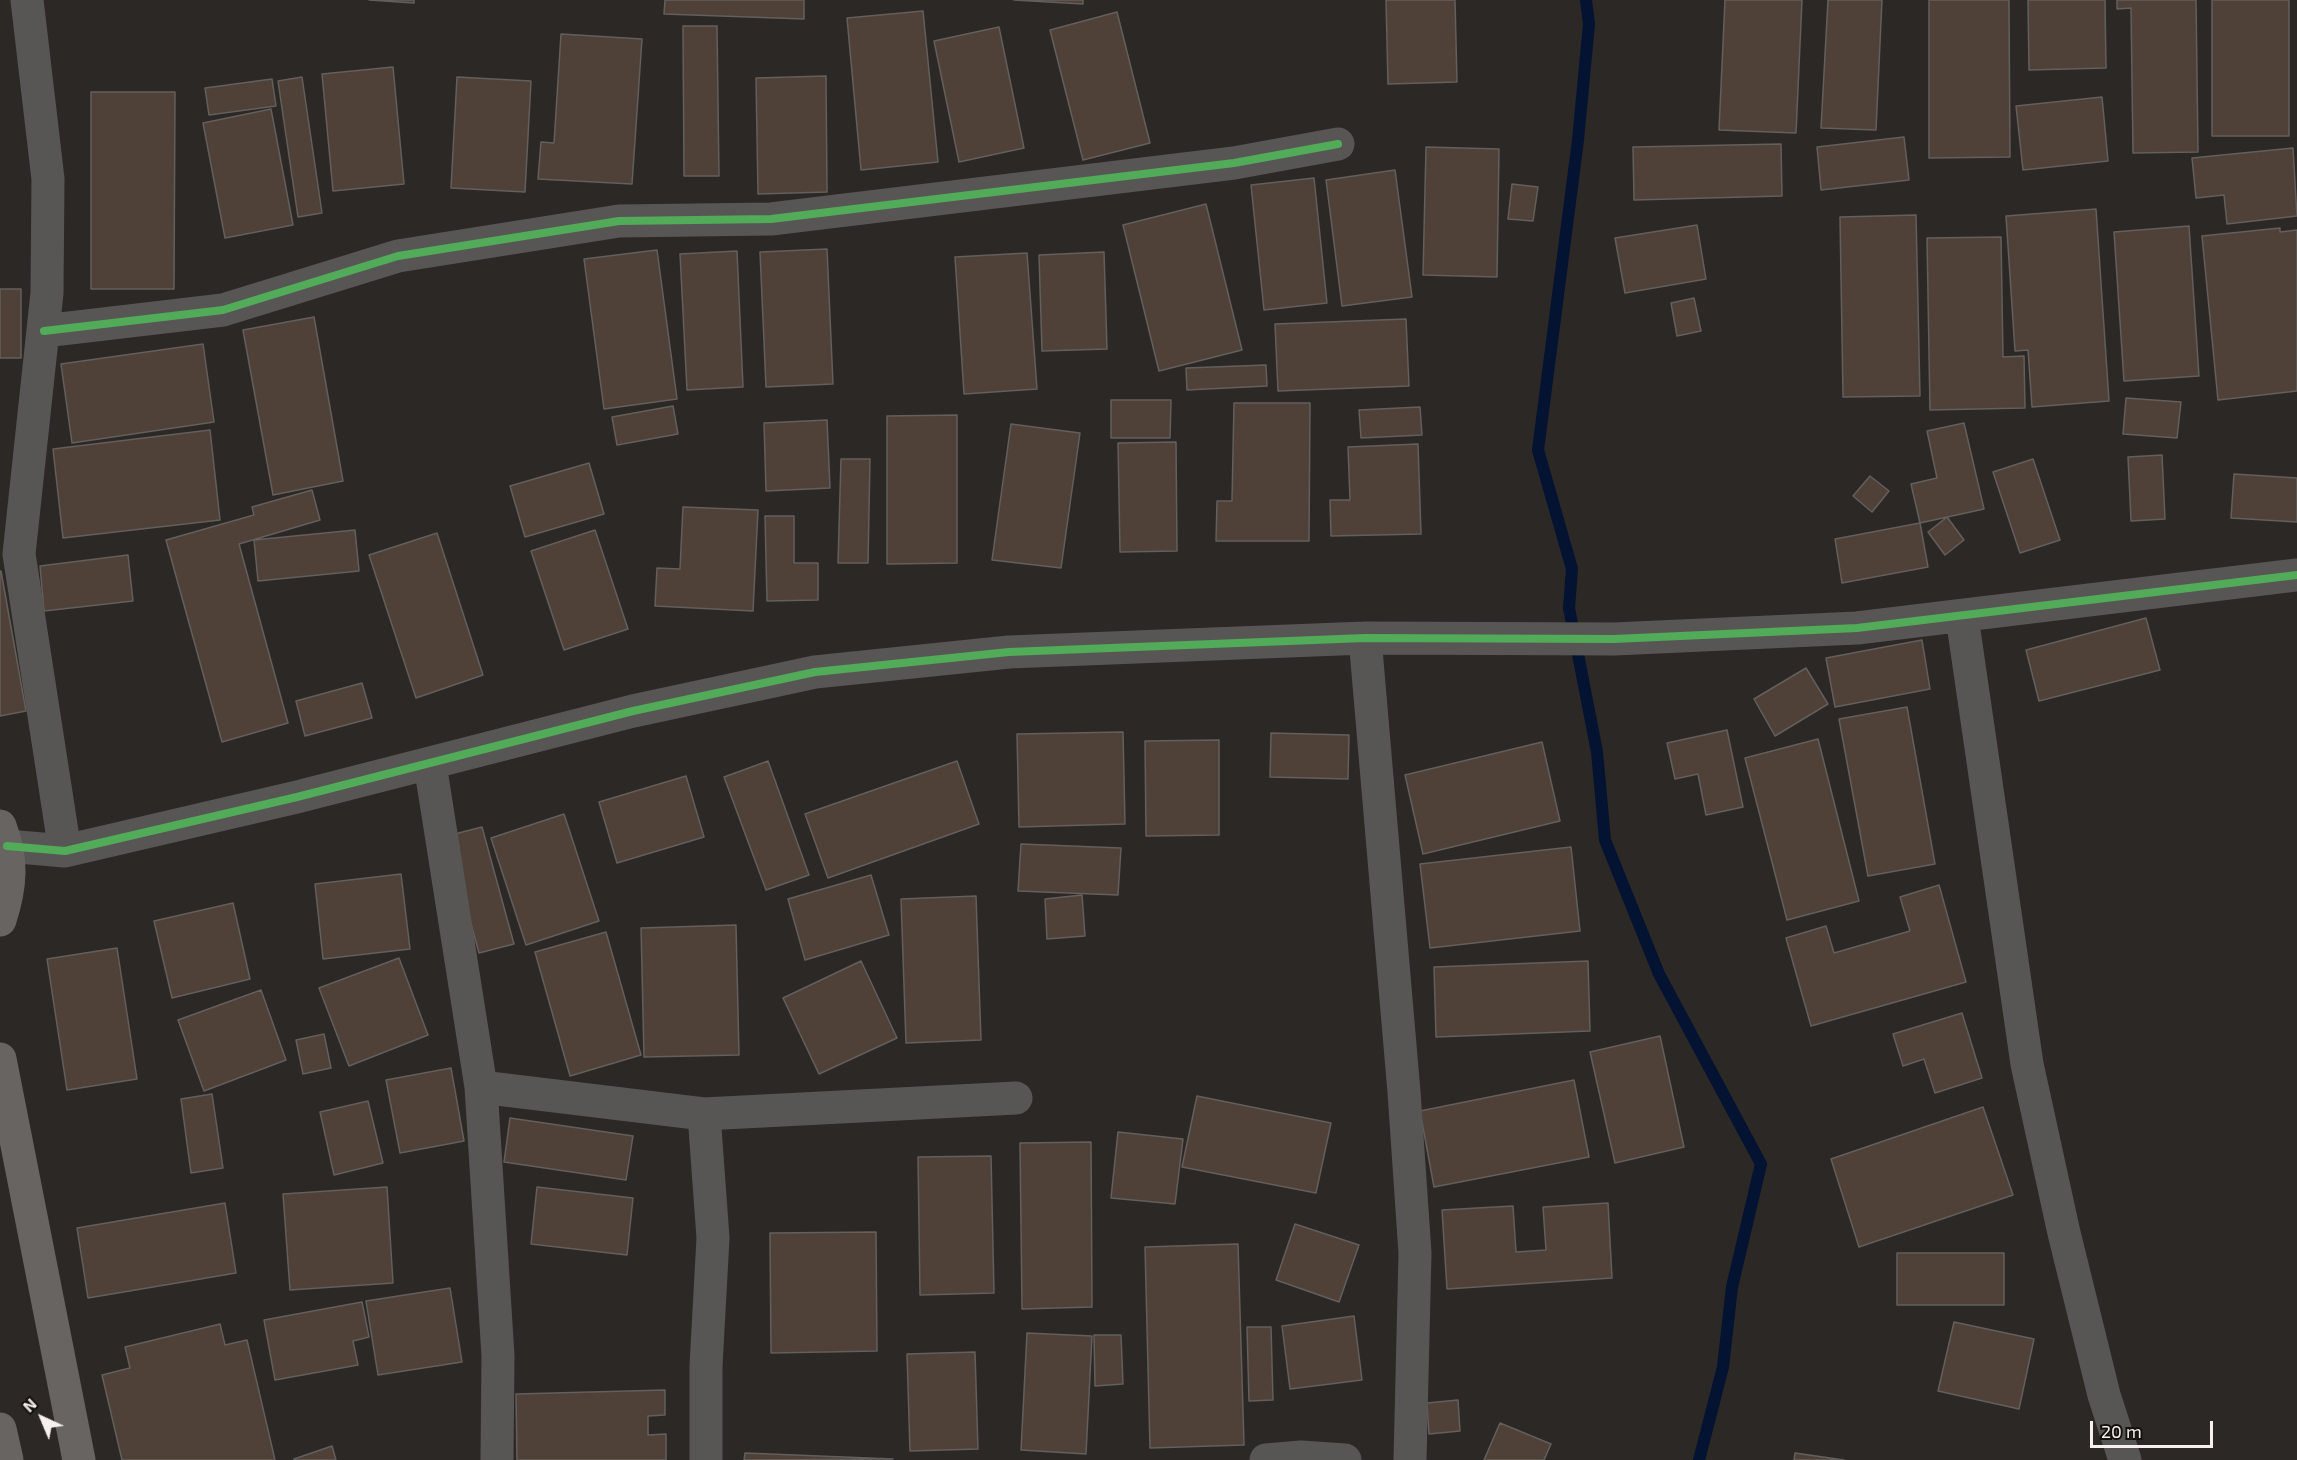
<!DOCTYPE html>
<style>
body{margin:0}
#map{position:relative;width:2297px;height:1460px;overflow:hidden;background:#2c2826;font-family:"Exo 2",sans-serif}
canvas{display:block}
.north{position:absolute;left:12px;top:1388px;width:60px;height:60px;-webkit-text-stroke:4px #15110e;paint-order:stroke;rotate:316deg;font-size:16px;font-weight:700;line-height:24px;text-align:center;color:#f7f0ed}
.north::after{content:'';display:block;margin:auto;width:21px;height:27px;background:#f7f0ed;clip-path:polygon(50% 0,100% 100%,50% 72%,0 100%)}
.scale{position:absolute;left:2090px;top:1421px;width:123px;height:27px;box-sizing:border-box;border:3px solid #f7f0ed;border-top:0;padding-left:8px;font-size:18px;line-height:21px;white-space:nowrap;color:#f7f0ed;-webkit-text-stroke:4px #15110e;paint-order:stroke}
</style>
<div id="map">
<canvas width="2297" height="1460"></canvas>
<div class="north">N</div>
<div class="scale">20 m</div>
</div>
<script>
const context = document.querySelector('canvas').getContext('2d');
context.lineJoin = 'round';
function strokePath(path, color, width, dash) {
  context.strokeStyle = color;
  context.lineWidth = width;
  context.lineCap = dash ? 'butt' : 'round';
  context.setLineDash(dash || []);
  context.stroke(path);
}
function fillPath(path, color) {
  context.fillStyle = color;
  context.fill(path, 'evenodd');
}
strokePath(new Path2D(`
 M1586 0 1589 24 1578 140 1538 450 1572 569 1569 608 1597 752 1605 840 1659 974 1761 1164 1732 1287 1723 1367 1699 1460`), '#041331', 12);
const building = new Path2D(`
 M369 0H414V3Z
 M665 0H804V19L664 14Z
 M1014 0H1083V4Z
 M1386 0H1455L1457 82 1388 84Z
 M1725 0H1802L1796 133 1719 130Z
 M1828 0H1882L1876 130 1821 128Z
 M1929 0H2009L2010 157 1929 158Z
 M2028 0H2105L2106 68 2029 70Z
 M2117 0H2196L2198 152 2133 153 2131 8 2117 9Z
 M2212 0H2289V136H2212Z
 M923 11 938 162 861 170 847 18Z
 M1117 12 1150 143 1083 160 1050 30Z
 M683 26H717L719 176H684Z
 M999 27 1024 148 959 162 934 41Z
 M561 34 642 39 632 184 538 179 541 142 554 143Z
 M393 67 404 184 333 191 322 74Z
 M826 76 827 192 758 194 756 78Z
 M302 77 322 213 298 217 278 81Z
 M457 77 531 81 525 192 451 188Z
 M272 79 276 106 209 115 205 88Z
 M91 92H175L174 289H91Z
 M2102 97 2108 161 2023 170 2016 106Z
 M271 109 293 225 225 238 203 123Z
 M1904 137 1909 180 1821 190 1817 147Z
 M1781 144 1782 196 1634 200 1633 147Z
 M1426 147 1499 149 1497 277 1423 275Z
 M2293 148 2297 216 2227 224 2224 195 2196 198 2192 158Z
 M1395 170 1412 297 1342 306 1326 180Z
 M1314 178 1327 303 1264 310 1251 185Z
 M1512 184 1538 187 1533 221 1508 219Z
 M1206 204 1242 350 1159 371 1123 225Z
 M2096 209 2109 401 2032 407 2028 350 2015 351 2006 216Z
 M1916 215 1920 396 1843 397 1840 217Z
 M1697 225 1706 279 1625 293 1615 238Z
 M2189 226 2199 376 2124 381 2114 232Z
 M2280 228V232L2297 230V391L2218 400 2202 236Z
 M2001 237 2003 357 2024 356 2025 408 1930 410 1927 238Z
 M827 249 833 384 766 387 760 252Z
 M657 250 677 399 604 409 584 259Z
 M737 251 743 387 687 390 680 254Z
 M1104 252 1107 349 1042 351 1039 255Z
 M1027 253 1037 389 964 394 955 257Z
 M0 289H21V358H0Z
 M1694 298 1701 331 1677 336 1671 303Z
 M314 317 343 481 273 495 243 330Z
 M1406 319 1409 386 1278 391 1275 324Z
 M203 344 214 422 72 443 61 364Z
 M1266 365 1267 386 1187 390 1186 368Z
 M2126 398 2181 402 2177 438 2123 434Z
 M1111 400H1171L1170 438H1111Z
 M1234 403H1310L1309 541H1216L1217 501H1232Z
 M673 406 678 434 617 445 612 417Z
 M1420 407 1422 435 1361 438 1359 410Z
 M957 415V563L887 564V416Z
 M827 420 830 488 766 491 764 423Z
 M1964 423 1984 509 1920 523 1911 484 1937 478 1927 431Z
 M1011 424 1080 433 1061 568 992 560Z
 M210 430 220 520 63 538 53 449Z
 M1176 442 1177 551 1120 552 1118 443Z
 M1418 444 1421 534 1331 536 1330 500H1350L1348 447Z
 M2162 455 2165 519 2131 521 2128 457Z
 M841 459H870L868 563H838Z
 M2033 459 2060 540 2020 553 1993 472Z
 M589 463 604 514 525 537 510 486Z
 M2234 474 2297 478V522L2231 518Z
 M1870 476 1889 491 1872 512 1853 496Z
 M312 490 320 520 239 544 288 723 222 742 166 540 254 515 252 507Z
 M683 507 758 510 753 611 655 606 657 568 680 569Z
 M765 516H794V563H818V600L767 601Z
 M1947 517 1964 540 1945 555 1928 532Z
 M1920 523 1928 567 1842 583 1835 539Z
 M355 530 359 571 258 581 254 540Z
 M595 530 628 629 564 650 531 551Z
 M437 533 483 675 416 698 369 555Z
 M128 555 133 601 44 611 40 566Z
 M1 571 26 711 0 716V571Z
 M2146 618 2160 670 2039 701 2026 650Z
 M1922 640 1930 689 1835 707 1826 658Z
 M1806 668 1828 704 1775 736 1754 699Z
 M362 683 372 718 305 736 296 701Z
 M1907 707 1935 864 1868 876 1839 719Z
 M1727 730 1743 807 1706 815 1698 774 1675 779 1667 743Z
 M1123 732 1125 824 1019 827 1017 734Z
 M1271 733 1349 735 1348 779 1270 777Z
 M1818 739 1859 901 1787 920 1745 758Z
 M1219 740V835L1146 836 1145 741Z
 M1542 742 1560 821 1423 854 1405 775Z
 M768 761 809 875 766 890 724 777Z
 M957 761 979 824 828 878 805 814Z
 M686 776 704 837 617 863 599 802Z
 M564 814 599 921 526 945 491 838Z
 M482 827 514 944 479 953 447 836Z
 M1021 844 1121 848 1118 895 1018 891Z
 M1571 847 1580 931 1430 948 1420 864Z
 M401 874 410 949 323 959 315 884Z
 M871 875 889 935 805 960 788 899Z
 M1939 885 1966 982 1811 1026 1786 938 1826 926 1834 953 1910 931 1900 897Z
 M1082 895 1085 936 1047 939 1045 899Z
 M976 896 981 1040 906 1043 901 899Z
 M233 903 250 979 172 998 154 921Z
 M736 925 739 1055 644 1057 641 928Z
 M606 932 641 1055 570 1076 535 952Z
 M117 948 137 1079 67 1090 47 959Z
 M399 958 428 1035 349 1066 319 988Z
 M861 961 897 1038 819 1074 783 998Z
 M1588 961 1590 1031 1436 1037 1434 967Z
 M261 990 286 1060 204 1091 178 1020Z
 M1962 1013 1982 1078 1935 1093 1924 1059 1903 1066 1893 1034Z
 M324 1034 331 1068 303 1074 296 1040Z
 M1660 1036 1684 1147 1615 1163 1590 1052Z
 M451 1068 464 1141 400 1153 386 1080Z
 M1574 1080 1589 1157 1434 1187 1420 1111Z
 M212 1094 223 1168 191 1173 181 1099Z
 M1197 1096 1331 1123 1316 1193 1182 1167Z
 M368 1101 383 1163 334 1175 320 1112Z
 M1983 1107 2013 1195 1859 1247 1831 1159Z
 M510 1118 633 1136 626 1180 504 1162Z
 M1118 1132 1183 1139 1175 1204 1111 1198Z
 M1091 1142 1092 1307 1022 1309 1020 1143Z
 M991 1156 994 1293 920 1295 918 1157Z
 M387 1187 393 1283 290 1290 283 1194Z
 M537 1187 633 1198 627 1255 531 1244Z
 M225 1203 236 1273 88 1298 77 1228Z
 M1608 1203 1612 1278 1447 1289 1442 1210 1513 1206 1516 1252 1546 1250 1543 1207Z
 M1295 1224 1359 1245 1339 1302 1276 1280Z
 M876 1232 877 1351 771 1353 770 1233Z
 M1238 1244 1244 1445 1150 1448 1145 1247Z
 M1897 1253H2004V1305H1897Z
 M450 1288 462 1362 378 1375 366 1301Z
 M362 1302 369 1337 353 1341 358 1365 275 1380 264 1320Z
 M1354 1316 1362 1380 1290 1389 1282 1326Z
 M1954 1322 2034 1339 2019 1409 1938 1391Z
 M220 1324 225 1345 247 1340 275 1460H122L102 1375 130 1368 125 1347Z
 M1247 1327H1271L1273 1400 1249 1401Z
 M1027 1333 1092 1336 1086 1454 1021 1450Z
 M1094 1335H1121L1123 1384 1095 1386Z
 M975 1352 978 1449 910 1451 907 1354Z
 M665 1390V1415L648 1416V1435L666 1434V1460H517L516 1394Z
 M1458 1400 1460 1431 1429 1434 1427 1403Z
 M1500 1423 1551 1444 1544 1460H1484Z
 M332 1446 336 1460H294V1459Z
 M745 1453 893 1459 744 1460Z
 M1795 1453 1844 1460H1794Z`);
fillPath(building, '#4f4138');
strokePath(building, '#635f5d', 1.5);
strokePath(new Path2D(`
 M27 0 48 179 47 293 19 554 65 851
 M44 331 223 310 398 256 619 221 771 219 1234 163 1338 144
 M1962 617 2027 1064 2064 1233 2104 1395 2125 1460
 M1365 638 1404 1092 1415 1253 1410 1460
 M430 764 481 1087 498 1356 497 1460
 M7 846 65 851 297 797 633 711 815 672 1009 652 1365 638 1614 639 1857 628 2297 575
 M481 1087 704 1114 1016 1098
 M704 1114 713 1238 706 1366V1460
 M1266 1460 1301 1457 1345 1460`), '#585655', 33);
strokePath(new Path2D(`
 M0 826C13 860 11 886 0 920
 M0 1059 79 1460
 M0 1429 7 1460`), '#686462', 33);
strokePath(new Path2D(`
 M44 331 223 310 398 256 619 221 771 219 1234 163 1338 144
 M7 846 65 851 297 797 633 711 815 672 1009 652 1365 638 1614 639 1857 628 2297 575`), '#51ab58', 8);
</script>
